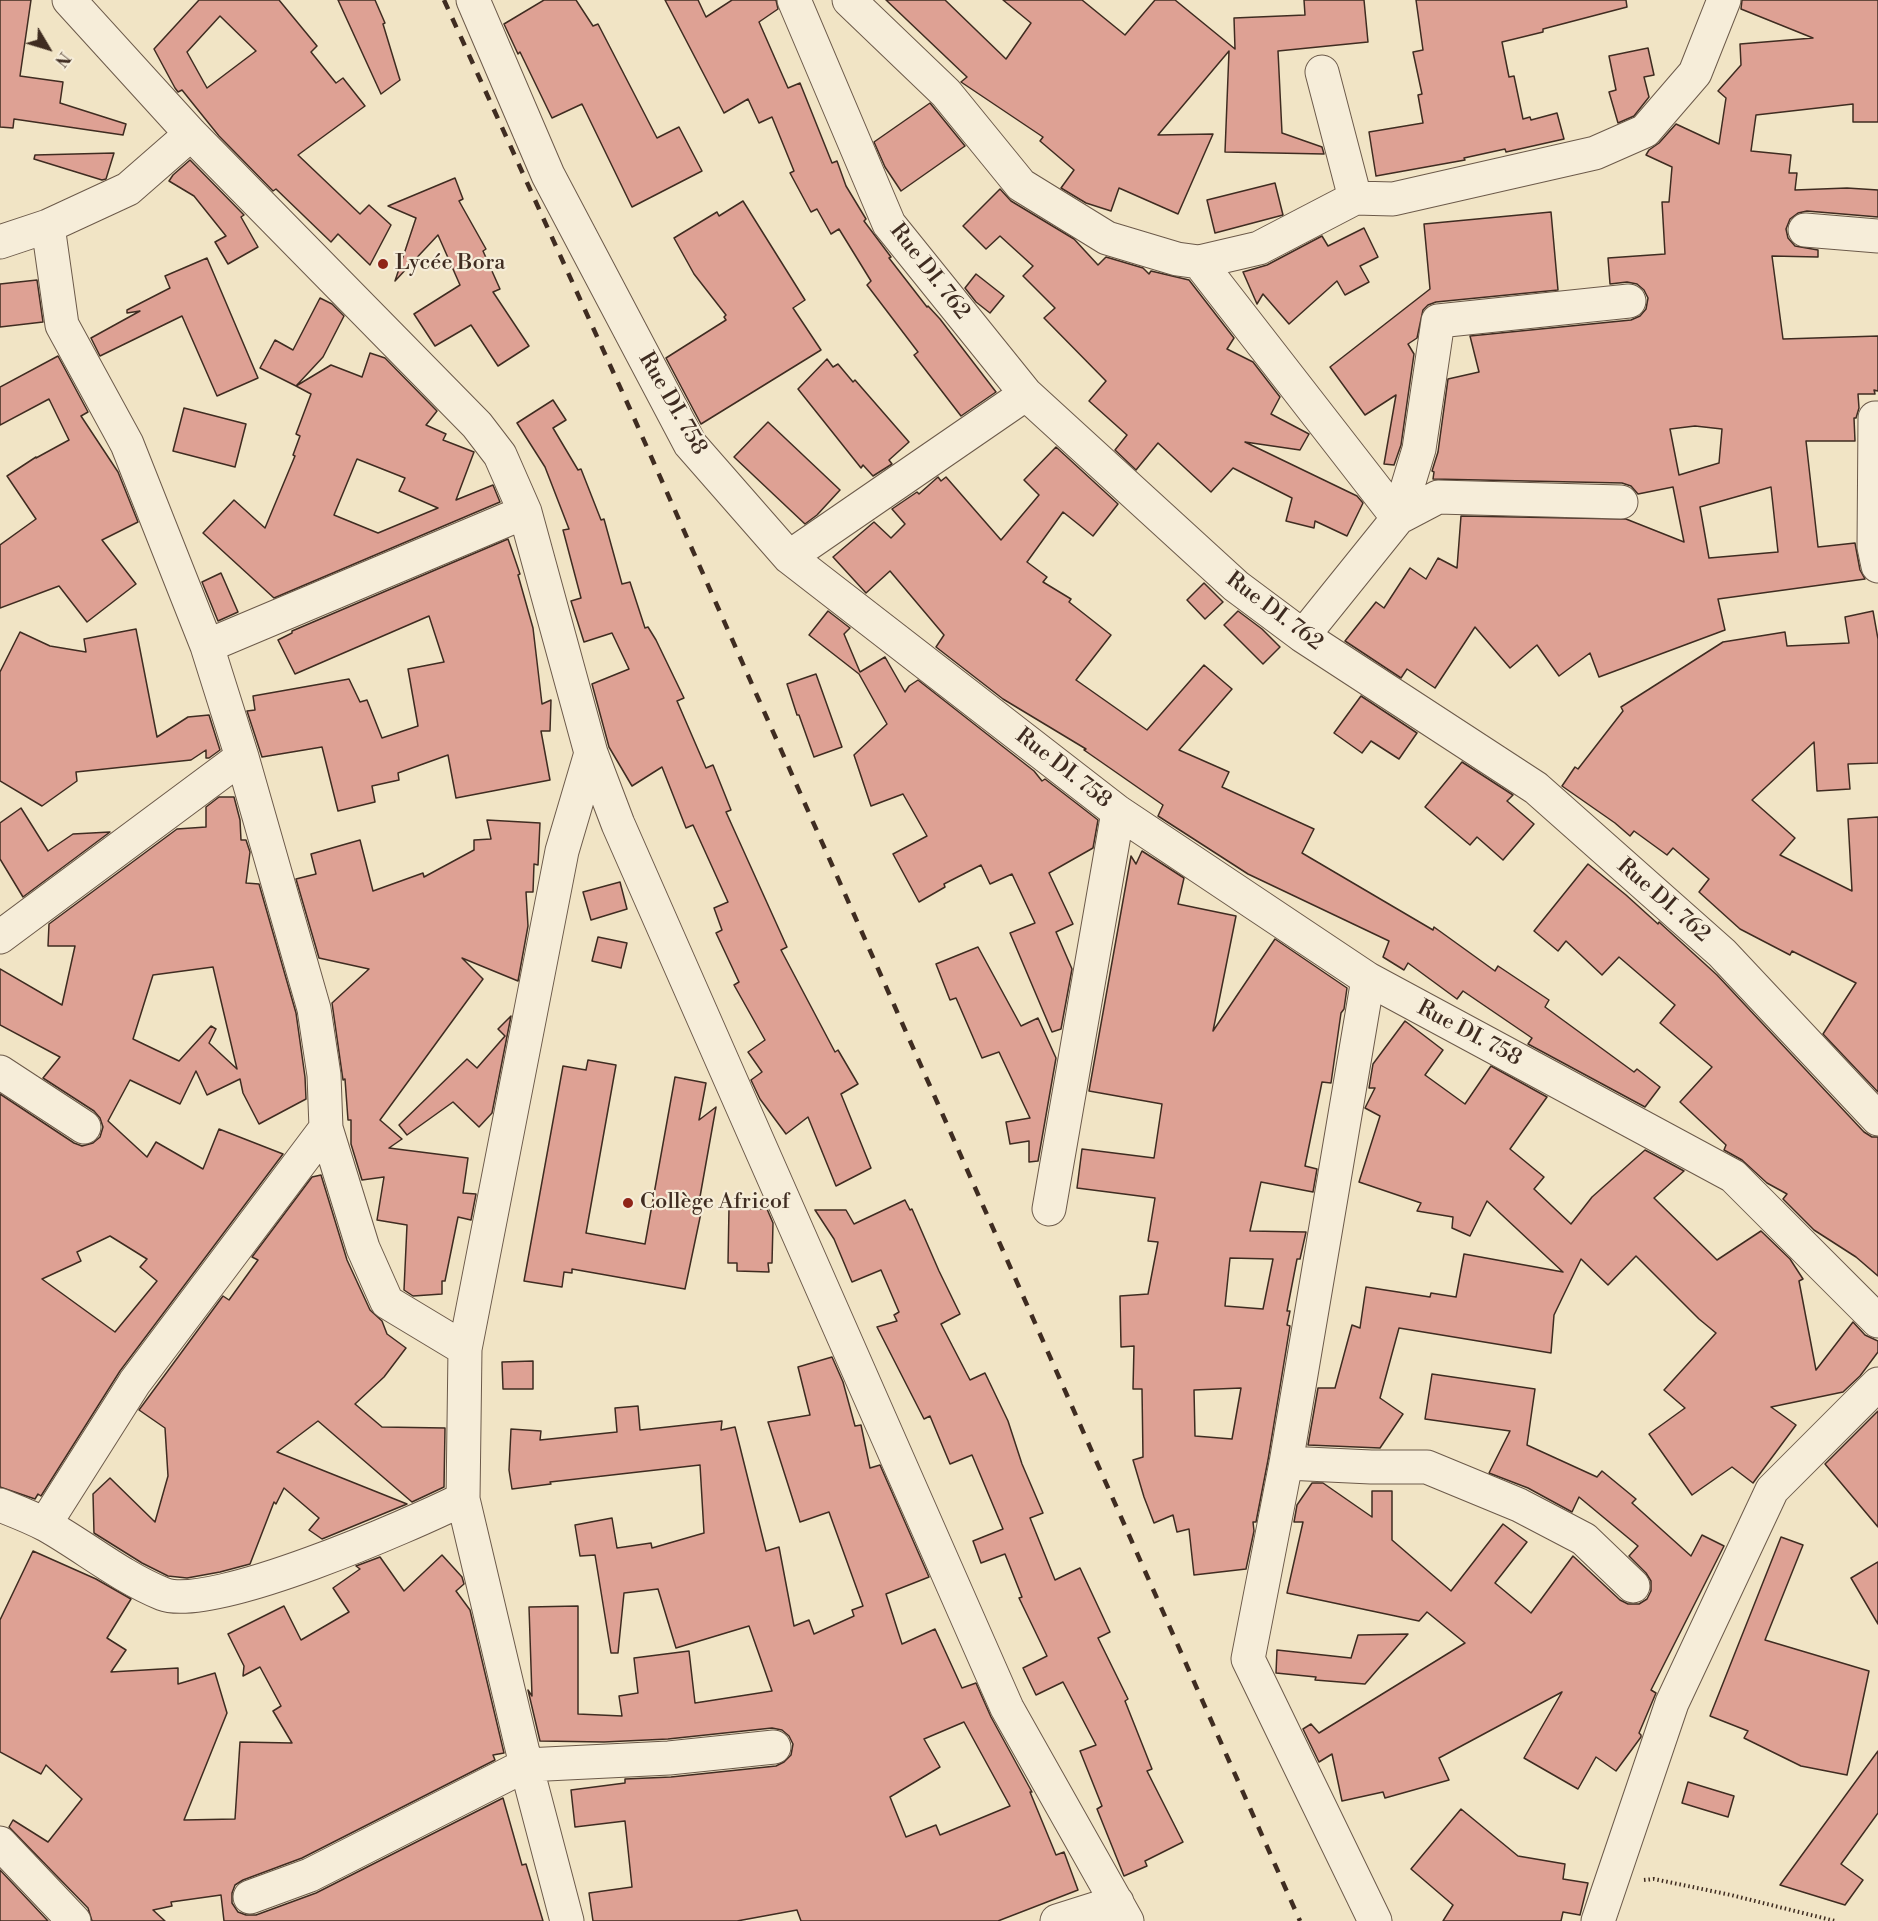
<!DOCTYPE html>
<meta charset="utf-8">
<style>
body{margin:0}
#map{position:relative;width:1878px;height:1921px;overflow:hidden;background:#f1e4c5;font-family:"Libre Bodoni",serif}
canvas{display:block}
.north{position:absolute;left:18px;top:18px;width:60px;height:60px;-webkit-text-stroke:4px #f6edd9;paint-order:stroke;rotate:128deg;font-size:16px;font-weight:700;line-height:24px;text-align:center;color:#3f2c21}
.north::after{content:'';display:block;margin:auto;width:21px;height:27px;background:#3f2c21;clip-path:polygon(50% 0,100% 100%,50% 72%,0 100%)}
</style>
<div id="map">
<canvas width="1878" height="1921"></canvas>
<div class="north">N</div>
</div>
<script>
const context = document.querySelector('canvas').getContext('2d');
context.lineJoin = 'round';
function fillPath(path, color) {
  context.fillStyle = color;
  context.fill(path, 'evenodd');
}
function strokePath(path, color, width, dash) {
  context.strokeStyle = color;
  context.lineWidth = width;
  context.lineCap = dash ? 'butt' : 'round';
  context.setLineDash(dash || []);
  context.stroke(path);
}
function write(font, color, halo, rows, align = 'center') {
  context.font = font + ' "Libre Bodoni",serif';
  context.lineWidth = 4.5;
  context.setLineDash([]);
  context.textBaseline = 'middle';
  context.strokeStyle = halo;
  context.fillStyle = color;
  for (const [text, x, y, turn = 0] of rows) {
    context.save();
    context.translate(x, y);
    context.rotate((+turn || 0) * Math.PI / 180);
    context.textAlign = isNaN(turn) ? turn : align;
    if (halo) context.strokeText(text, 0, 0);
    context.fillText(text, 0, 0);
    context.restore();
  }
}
const building = new Path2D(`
 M0 0H31L20 76 63 82 60 103 126 124 123 135 14 119 13 128 0 127Z
 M199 0H279L317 46 311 52 336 83 343 78 365 106 298 155 360 214 369 205 391 225 370 265 338 234 331 242 276 189 273 191 219 136 182 90 178 92 175 88 154 49ZM220 16 256 51 207 88 187 52Z
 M338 0H375L385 23 383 24 400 80 381 94Z
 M544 0H576L593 26 598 24 657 138 679 127 702 171 632 207 582 104 552 118 520 52 518 54 504 24Z
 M665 0H698L706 17 732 0H776L778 9 759 22 788 88 800 83 832 163 837 161 846 186 866 219 864 221 891 257 889 258 927 307 928 306 940 319 996 392 961 416 914 355 918 352 867 285 871 281 839 229 831 234 817 209 811 212 790 173 794 171 772 117 759 123 748 99 724 113Z
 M886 0H945L1006 59 1031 23 1003 0H1082L1125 35 1155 0H1175L1235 49 1234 18 1305 15 1304 0H1364L1368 42 1278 51 1282 133 1322 147 1324 154 1225 152 1229 51 1158 135 1213 134 1178 214 1119 188 1111 211 1086 203 1061 188 1074 170 1040 141 1043 137 961 82 967 77Z
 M1416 0H1626L1627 7 1543 29V32L1502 42 1509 77 1514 76 1523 119 1530 117 1531 120 1557 113 1564 139 1506 152 1505 149 1464 158 1465 160 1376 176 1369 132 1423 123 1418 95 1422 94 1413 52 1423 50Z
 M1742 0H1878V122H1853V104L1756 115 1751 151 1791 155 1789 173H1797L1795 190 1847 188 1878 190V217L1807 211 1798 213 1790 219 1786 229 1788 238 1795 246 1818 250V257L1772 256 1783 339 1878 336V391L1874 390 1875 394H1858L1859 408 1856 418H1854L1855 441H1806L1818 547 1855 543 1860 570 1865 579 1718 599 1725 630 1599 677 1590 653 1559 676 1537 645 1510 668 1475 627 1435 688 1407 669 1401 678 1345 641 1376 602 1384 608 1410 568 1426 579 1438 558 1457 568 1461 516 1626 519 1684 542 1673 487 1638 494 1631 486 1622 483 1433 479 1434 472 1432 471 1438 452 1448 379 1479 372 1470 336 1631 320 1640 316 1646 309 1648 298 1644 290 1637 284 1627 282 1610 284 1608 258 1665 254 1662 202H1669L1672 167 1646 155 1649 150 1659 143 1676 124 1719 144 1726 98 1718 91 1741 65 1740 44 1813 38 1741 9ZM1695 426 1722 429 1719 463 1679 475 1670 429ZM1771 487 1778 552 1709 558 1700 507Z
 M1648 48 1654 75 1644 77 1649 97 1634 116 1618 123 1609 92 1616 90 1609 56Z
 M930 103 965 146 901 191 885 167 874 142Z
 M114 153 106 179 102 180 34 159 35 155Z
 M190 160 244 215 241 217 258 247 228 264 215 242 226 236 194 196 169 181 173 175Z
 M455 178 463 199 459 201 486 249 483 251 500 289 493 292 529 346 498 366 471 325 435 346 414 314 460 285 438 235 395 281 416 218 388 206Z
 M1275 183 1283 215 1215 233 1207 200Z
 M1000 189 1011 201 1074 239 1098 265 1106 257 1143 268 1149 274 1151 271 1189 280 1234 338 1227 349 1253 362 1280 397 1271 414 1309 434 1300 450 1245 442 1357 496 1363 503 1347 536 1315 521 1314 528 1286 521 1292 498 1233 468 1211 492 1158 443 1136 470 1115 450 1127 435 1089 401 1106 381 1044 318 1055 308 1023 276 1033 266 1000 236 986 249 963 226Z
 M743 201 805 300 793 308 821 350 701 424 666 358 726 320 724 317 726 315 694 274 674 238 717 212 719 216Z
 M1551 212 1558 290 1436 302 1428 305 1423 310 1417 338 1408 344 1414 354 1401 445 1394 465 1384 464 1396 395 1365 415 1330 367 1430 289 1424 224Z
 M1364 228 1378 257 1360 266 1369 282 1345 295 1337 281 1289 324 1263 294 1257 304 1243 272 1267 265 1322 236 1328 246Z
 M207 258 258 378 217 396 182 316 100 356 91 338 140 311 127 313V310L170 288 165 276Z
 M976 274 1004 296 990 313 976 302 965 288Z
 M37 280 43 322 0 327V284Z
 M320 298 332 304 344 316 323 357 296 386 260 368 275 340 293 350Z
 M370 353 385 358 437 411 426 425 446 434 443 440 474 452 456 500 493 485 500 502 274 598 203 533 234 500 265 528 295 456 293 455 300 436 296 434 311 394 296 386 331 365 362 377ZM357 459 405 478 399 491 438 508 378 533 334 515Z
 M58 356 88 412 81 416 118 472 138 522 102 540 136 584 87 622 59 586 0 608V545L36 519 7 476 36 457V458L69 440 49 399 0 425V387Z
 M827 359 833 367 838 364 853 382 855 380 909 442 889 460 892 464 873 476 863 465 861 468 798 389Z
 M553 400 566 420 553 428 578 470 581 469 601 520 604 519 622 584 630 582 645 628 648 627 656 640 684 698 677 701 706 768 713 765 731 810 726 812 787 947 781 950 835 1052 838 1050 858 1084 841 1094 871 1168 836 1186 808 1117 786 1134 760 1099 751 1080 762 1072 748 1052 765 1040 734 985 739 982 716 933 722 930 714 908 728 902 693 825 686 828 662 767 632 786 609 747 592 684 629 669 612 633 584 642 571 601 581 598 563 530 569 529 545 467 517 423Z
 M184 408 246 424 235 467 173 451Z
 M768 422 840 490 817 515 805 524 734 457Z
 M1056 447 1118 504 1093 536 1063 512 1027 562 1047 577 1043 582 1071 599 1069 602 1111 635 1076 680 1147 730 1204 665 1232 689 1179 750 1229 772 1222 787 1314 829 1302 853 1433 930 1434 927 1495 971 1498 966 1549 1000 1545 1007 1634 1072 1637 1069 1660 1087 1645 1107 1528 1044 1532 1038 1463 991 1457 999 1408 963 1404 970 1383 957 1389 941 1248 874 1158 816 1163 805 1084 750 1086 749 1003 699 936 647 944 635 890 571 866 593 833 557 874 522 891 538 905 524 892 509 917 492 919 494 938 477 941 481 946 477 1001 540 1039 495 1024 480Z
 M508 539 520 574 518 575 533 628 542 704 551 700 550 731H541L550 780 456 798 448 755 398 773 399 780 372 786 375 802 338 811 322 747 262 757 247 711 255 710 253 696 349 679 360 702 367 700 382 738 418 726 408 669 444 662 429 616 295 674 278 640 292 633V631Z
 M221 573 238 612 218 621 202 582Z
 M1204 583 1223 602 1205 619 1187 600Z
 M828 611 850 628 844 634 860 672 885 657 905 692 909 686 918 680 1034 771 1042 781 1045 779 1098 820 1093 848 1049 873 1073 924 1056 932 1072 969 1061 1029 1052 1032 1010 933 1035 923 1012 874 990 884 981 865 944 884 945 887 919 902 893 854 927 836 903 794 871 806 854 755 887 724 859 674 809 635Z
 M1238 611 1262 629 1280 647 1263 664 1224 625Z
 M1873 611 1878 639V763L1848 764 1850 789 1817 791 1814 742 1752 800 1795 838 1780 855 1852 891 1848 819 1878 817V1092L1823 1034 1856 983 1792 951 1790 955 1740 929 1699 892 1709 879 1673 848 1667 855 1634 831 1630 836 1615 823 1562 786 1575 767 1578 769 1623 711 1621 707 1723 642 1785 632 1787 646 1849 643 1845 617Z
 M136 629 157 737 188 717 209 715 220 750 209 758H206V750L191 760 76 772 77 781 42 806 0 781V672L20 632 50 646 86 652 84 639Z
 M816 674 842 747 814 757 799 715H797L787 684Z
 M1361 696 1417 733 1399 759 1371 741 1362 753 1334 733Z
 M1462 762 1513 795 1507 801 1534 824 1503 860 1477 837 1470 845 1425 807Z
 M219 797H234L240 820 241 840H246L250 852 246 883 259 884 296 1013 305 1077 306 1099 259 1124 243 1093 240 1079 207 1095 196 1071 180 1104 130 1080 108 1121 147 1157 156 1142 203 1169 219 1129 283 1154 120 1371 41 1496 38 1494 35 1499 0 1487V1094L74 1143 82 1146 93 1143 100 1137 103 1127 100 1118 94 1111 43 1078 60 1057 0 1025V969L62 1005 75 946H48L49 924 177 829 206 827V807ZM213 967 237 1069 209 1043 216 1029 211 1026 179 1061 133 1039 153 975ZM110 1236 147 1259 140 1267 157 1281 115 1332 42 1279 81 1261 77 1252Z
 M21 808 48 851 73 834 110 832 23 897 0 859V823Z
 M487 820 540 823 538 865 534 864 533 892H526L528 926 518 981 462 958 483 979 380 1120 402 1139 389 1148 468 1158 463 1193 476 1194 471 1220 458 1217 445 1281H442V1294L413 1296 404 1290 407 1225 377 1220 384 1177 362 1180 351 1144V1120H348L345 1079 343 1080 332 1003 369 969 319 958 296 879 316 874 311 854 360 840 373 891 423 873 424 877 474 850V840L491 839Z
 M1142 851 1184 878 1178 904 1236 916 1213 1031 1275 939 1347 988 1344 1009 1341 1013 1331 1083 1322 1082 1305 1166 1317 1169 1313 1192 1261 1182 1250 1231 1306 1232 1300 1259H1297L1287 1311H1290L1287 1325 1290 1326 1268 1460 1256 1522H1253L1254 1531 1246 1569 1194 1575 1189 1529 1177 1532 1173 1515 1154 1523 1144 1497 1133 1460 1143 1457 1142 1389H1133L1134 1346 1121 1347 1120 1296 1148 1294 1158 1242 1148 1241 1155 1198 1077 1188 1082 1149 1154 1158 1162 1104 1089 1091 1131 856 1136 864ZM1230 1258 1273 1259 1263 1309 1225 1306ZM1241 1388 1232 1439 1195 1436 1194 1390Z
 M1588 864 1626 895 1658 924 1659 922 1717 975 1864 1132 1872 1137H1878V1276L1856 1257 1814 1230 1783 1199 1787 1194 1767 1183 1742 1160 1724 1150 1726 1145 1680 1102 1712 1067 1660 1023 1675 1005 1619 957 1602 975 1566 941 1558 951 1534 931Z
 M620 882 627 909 591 920 583 892Z
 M598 937 627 943 621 968 592 961Z
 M978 947 1021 1026 1038 1018 1056 1058 1038 1161 1029 1162V1141L1010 1144 1006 1122 1030 1118 999 1052 982 1058 956 998 950 1000 936 964Z
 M511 1016 492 1113 479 1127 453 1102 407 1135 399 1125 467 1059 477 1068 505 1036 498 1029Z
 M1405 1021 1443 1050 1425 1075 1465 1104 1491 1066 1547 1097 1510 1149 1544 1177 1534 1189 1571 1224 1592 1197 1645 1150 1684 1171 1654 1198 1717 1260 1761 1231 1790 1259 1803 1279 1799 1281 1816 1370 1853 1322 1865 1335 1878 1341V1352L1860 1376 1843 1392 1771 1407 1796 1425 1753 1483 1732 1467 1692 1495 1649 1434 1685 1408 1664 1390 1716 1333 1699 1319 1636 1256 1608 1285 1581 1259 1554 1315 1551 1353 1399 1328 1380 1398 1403 1414 1380 1448 1308 1445 1318 1388H1335L1352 1325 1360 1328 1366 1287 1430 1297 1431 1293 1456 1297 1464 1254 1563 1272 1487 1201 1470 1236 1452 1228 1453 1217 1417 1211 1421 1203 1359 1182 1380 1116 1365 1108 1375 1088H1369L1373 1064Z
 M588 1060 616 1065 586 1233 645 1244 675 1077 706 1083 699 1120 716 1107 698 1208H702L685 1289 572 1269V1273L564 1272 562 1287 524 1281 563 1066 586 1070Z
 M321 1175 347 1260 370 1310 382 1321 387 1334 406 1348 384 1377 355 1404 382 1427 445 1428 444 1487 412 1502 318 1421 277 1452 407 1504 322 1539 309 1530 319 1518 284 1488 276 1504 274 1502 250 1564 220 1572 187 1578 168 1576 142 1563 94 1533 93 1494 110 1478 155 1522 168 1476 165 1428 139 1410 223 1296 229 1300 258 1260 252 1257 312 1177Z
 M905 1200 910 1210 912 1209 939 1271 960 1314 941 1324 970 1380 985 1373 1008 1421 1022 1464 1043 1513 1030 1518 1055 1580 1080 1568 1110 1632 1098 1638 1128 1699 1125 1701 1152 1769 1147 1771 1183 1842 1145 1861 1147 1866 1124 1876 1097 1809 1102 1806 1080 1751 1096 1745 1063 1682 1036 1695 1023 1668 1047 1656 1019 1598 1022 1597 1005 1554 981 1563 973 1541 1003 1529 972 1455 950 1464 930 1416 924 1419 877 1327 897 1321 894 1315 899 1312 881 1270 852 1282 834 1239 815 1210H846L854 1224Z
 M729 1208 767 1209 773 1223 772 1263H768L769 1272 737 1271V1263H728Z
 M832 1357 843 1382 855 1426 861 1425 870 1468 880 1465 929 1577 886 1594 902 1644 935 1629 962 1688 976 1683 991 1717 1032 1792H1030L1056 1855 1064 1852 1078 1890 998 1921H801L797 1910 737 1921H593L589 1893 632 1887 625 1821 575 1827 571 1790 625 1783V1779L671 1777 776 1766 784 1762 791 1755 793 1744 789 1736 782 1730 772 1728 668 1739 604 1742 540 1741 528 1690 532 1696 529 1607 578 1606V1714L622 1716 619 1696 638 1693 634 1658 689 1651 695 1703 772 1691 749 1626 676 1648 658 1589 624 1593 618 1653H611L595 1555 580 1556 575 1525 612 1518 617 1548 651 1543 652 1548 704 1533 700 1465 550 1482 551 1484 512 1489 509 1470 511 1429 541 1431 540 1440 617 1432 615 1408 638 1406 640 1430 722 1421 721 1430 735 1427 766 1551 779 1547 794 1626 809 1620 814 1634 854 1616 852 1610 863 1606 829 1512 800 1522 768 1422 810 1415 798 1367ZM964 1722 1010 1806 940 1835 936 1825 906 1837 890 1797 940 1767 924 1739Z
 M533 1361V1389H503L502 1362Z
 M1432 1374 1535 1389 1527 1445 1597 1477 1602 1471 1636 1499 1632 1503 1691 1556 1702 1535 1724 1546 1651 1690 1656 1693 1639 1733 1641 1735V1737L1616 1771 1596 1757 1578 1789 1524 1758 1562 1692 1439 1758 1449 1780 1385 1798 1383 1792 1342 1801 1332 1754 1319 1762 1303 1729 1311 1724 1319 1733 1465 1643 1427 1612 1419 1621 1287 1593 1303 1522H1294L1297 1505 1312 1483H1323L1372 1517V1491H1392V1540L1451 1591 1503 1524 1527 1542 1495 1583 1531 1613 1573 1556 1620 1600 1628 1604H1639L1647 1599 1651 1591V1581L1646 1573 1629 1556 1638 1546 1579 1497 1572 1512 1528 1488 1489 1473 1510 1431 1425 1419Z
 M1878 1411V1527L1825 1464Z
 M1781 1537 1803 1545 1765 1640 1869 1671 1847 1775 1801 1766 1744 1738 1748 1731 1710 1716Z
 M33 1551 96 1579 131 1599 107 1638 126 1650 111 1672 178 1668V1684L215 1673 227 1713 184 1820 235 1819 240 1742 292 1743 273 1711 281 1706 260 1667 243 1676 244 1666 228 1634 284 1606 301 1640 349 1612 333 1588 360 1569 356 1566 380 1557 404 1591 442 1555 462 1577 464 1584 456 1591 470 1610 504 1753 493 1755 495 1760 302 1858 243 1880 235 1885 232 1893V1903L238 1912 246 1915H256L316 1893 503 1798 522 1865 526 1864 543 1921H224L221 1895 171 1902 172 1906 153 1910 165 1921H92L88 1908 9 1827 13 1820 48 1842 82 1799 46 1765 41 1774 0 1752V1620Z
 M1878 1562V1624L1851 1578Z
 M1408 1634 1365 1684 1315 1680 1316 1677 1276 1673 1277 1650 1351 1658 1358 1635Z
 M1878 1751V1813L1841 1864 1863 1880 1845 1905 1780 1885Z
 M1688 1782 1734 1796 1728 1817 1682 1803Z
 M1461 1809 1518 1856 1565 1864 1563 1879 1588 1883 1580 1915 1563 1912 1561 1921H1443L1453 1905 1411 1869Z
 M0 1870 48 1921H0Z`);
fillPath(building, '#dea194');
strokePath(building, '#3f2c21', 1.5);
const minor = new Path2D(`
 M69 0 191 134 477 425 500 455 525 512 591 753 618 824 1007 1708 1127 1921
 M473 0 548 175 690 444 789 557 1118 812 1368 979 1733 1176 1878 1321
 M794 0 889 224 1026 394 1236 586 1303 636 1536 788 1722 953 1878 1119
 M849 0 946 93 1021 185 1107 238 1177 259 1199 262 1259 248 1355 198 1393 199 1595 153 1645 131 1695 73 1724 0
 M1322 72 1355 198
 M48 226 62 325 127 444 207 646 242 757 314 1009 324 1075 326 1128 363 1248 387 1302 465 1349
 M1805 230 1878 236
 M0 242 48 226 128 189 191 134
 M1199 262 1398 518
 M1878 418H1875L1874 547 1878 566
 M1398 518 1419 449 1438 321 1629 301
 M789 557 1026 394
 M1303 636 1398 518 1438 497 1621 502
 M207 646 525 512
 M0 937 242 757
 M1368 979 1286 1463 1248 1659 1375 1921
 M0 1072 84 1127
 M1049 1209 1118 812
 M1286 1463 1371 1467H1427L1519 1505 1584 1539 1633 1586
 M0 1505C15 1511 31 1517 46 1525 85 1547 121 1577 163 1594 211 1613 413 1524 463 1499
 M45 1524 135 1382 326 1128
 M0 1843 74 1921
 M250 1897 310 1875 526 1765 669 1758 774 1747
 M567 1921 526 1765 463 1499 465 1349 562 851 591 753
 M1057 1921 1117 1902
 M1598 1921 1672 1703 1772 1490 1878 1384`);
strokePath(minor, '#6c5a4a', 35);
strokePath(new Path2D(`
 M1644 1880 1654 1879 1731 1895 1835 1921`), '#3f2c21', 4, [1.5, 3]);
strokePath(minor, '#f6edd9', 33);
strokePath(new Path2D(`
 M444 0 630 409 1300 1921`), '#3f2c21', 4.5, [10, 10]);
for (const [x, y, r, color] of [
 [383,264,6,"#8f2418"],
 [628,1203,6,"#8f2418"]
]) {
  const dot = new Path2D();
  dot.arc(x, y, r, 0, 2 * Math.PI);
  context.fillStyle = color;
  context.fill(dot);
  strokePath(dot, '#f6edd9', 2);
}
write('22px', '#3f2c21', '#f6edd9', [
 ["Lycée Bora",395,264],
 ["Collège Africof",640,1203]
], 'left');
write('22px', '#3f2c21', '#f6edd9', [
 ["Rue DI. 762",929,272,52],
 ["Rue DI. 758",672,404,60],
 ["Rue DI. 762",1274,612,37],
 ["Rue DI. 758",1063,769,38],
 ["Rue DI. 762",1663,901,41],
 ["Rue DI. 758",1469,1034,28]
]);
</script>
